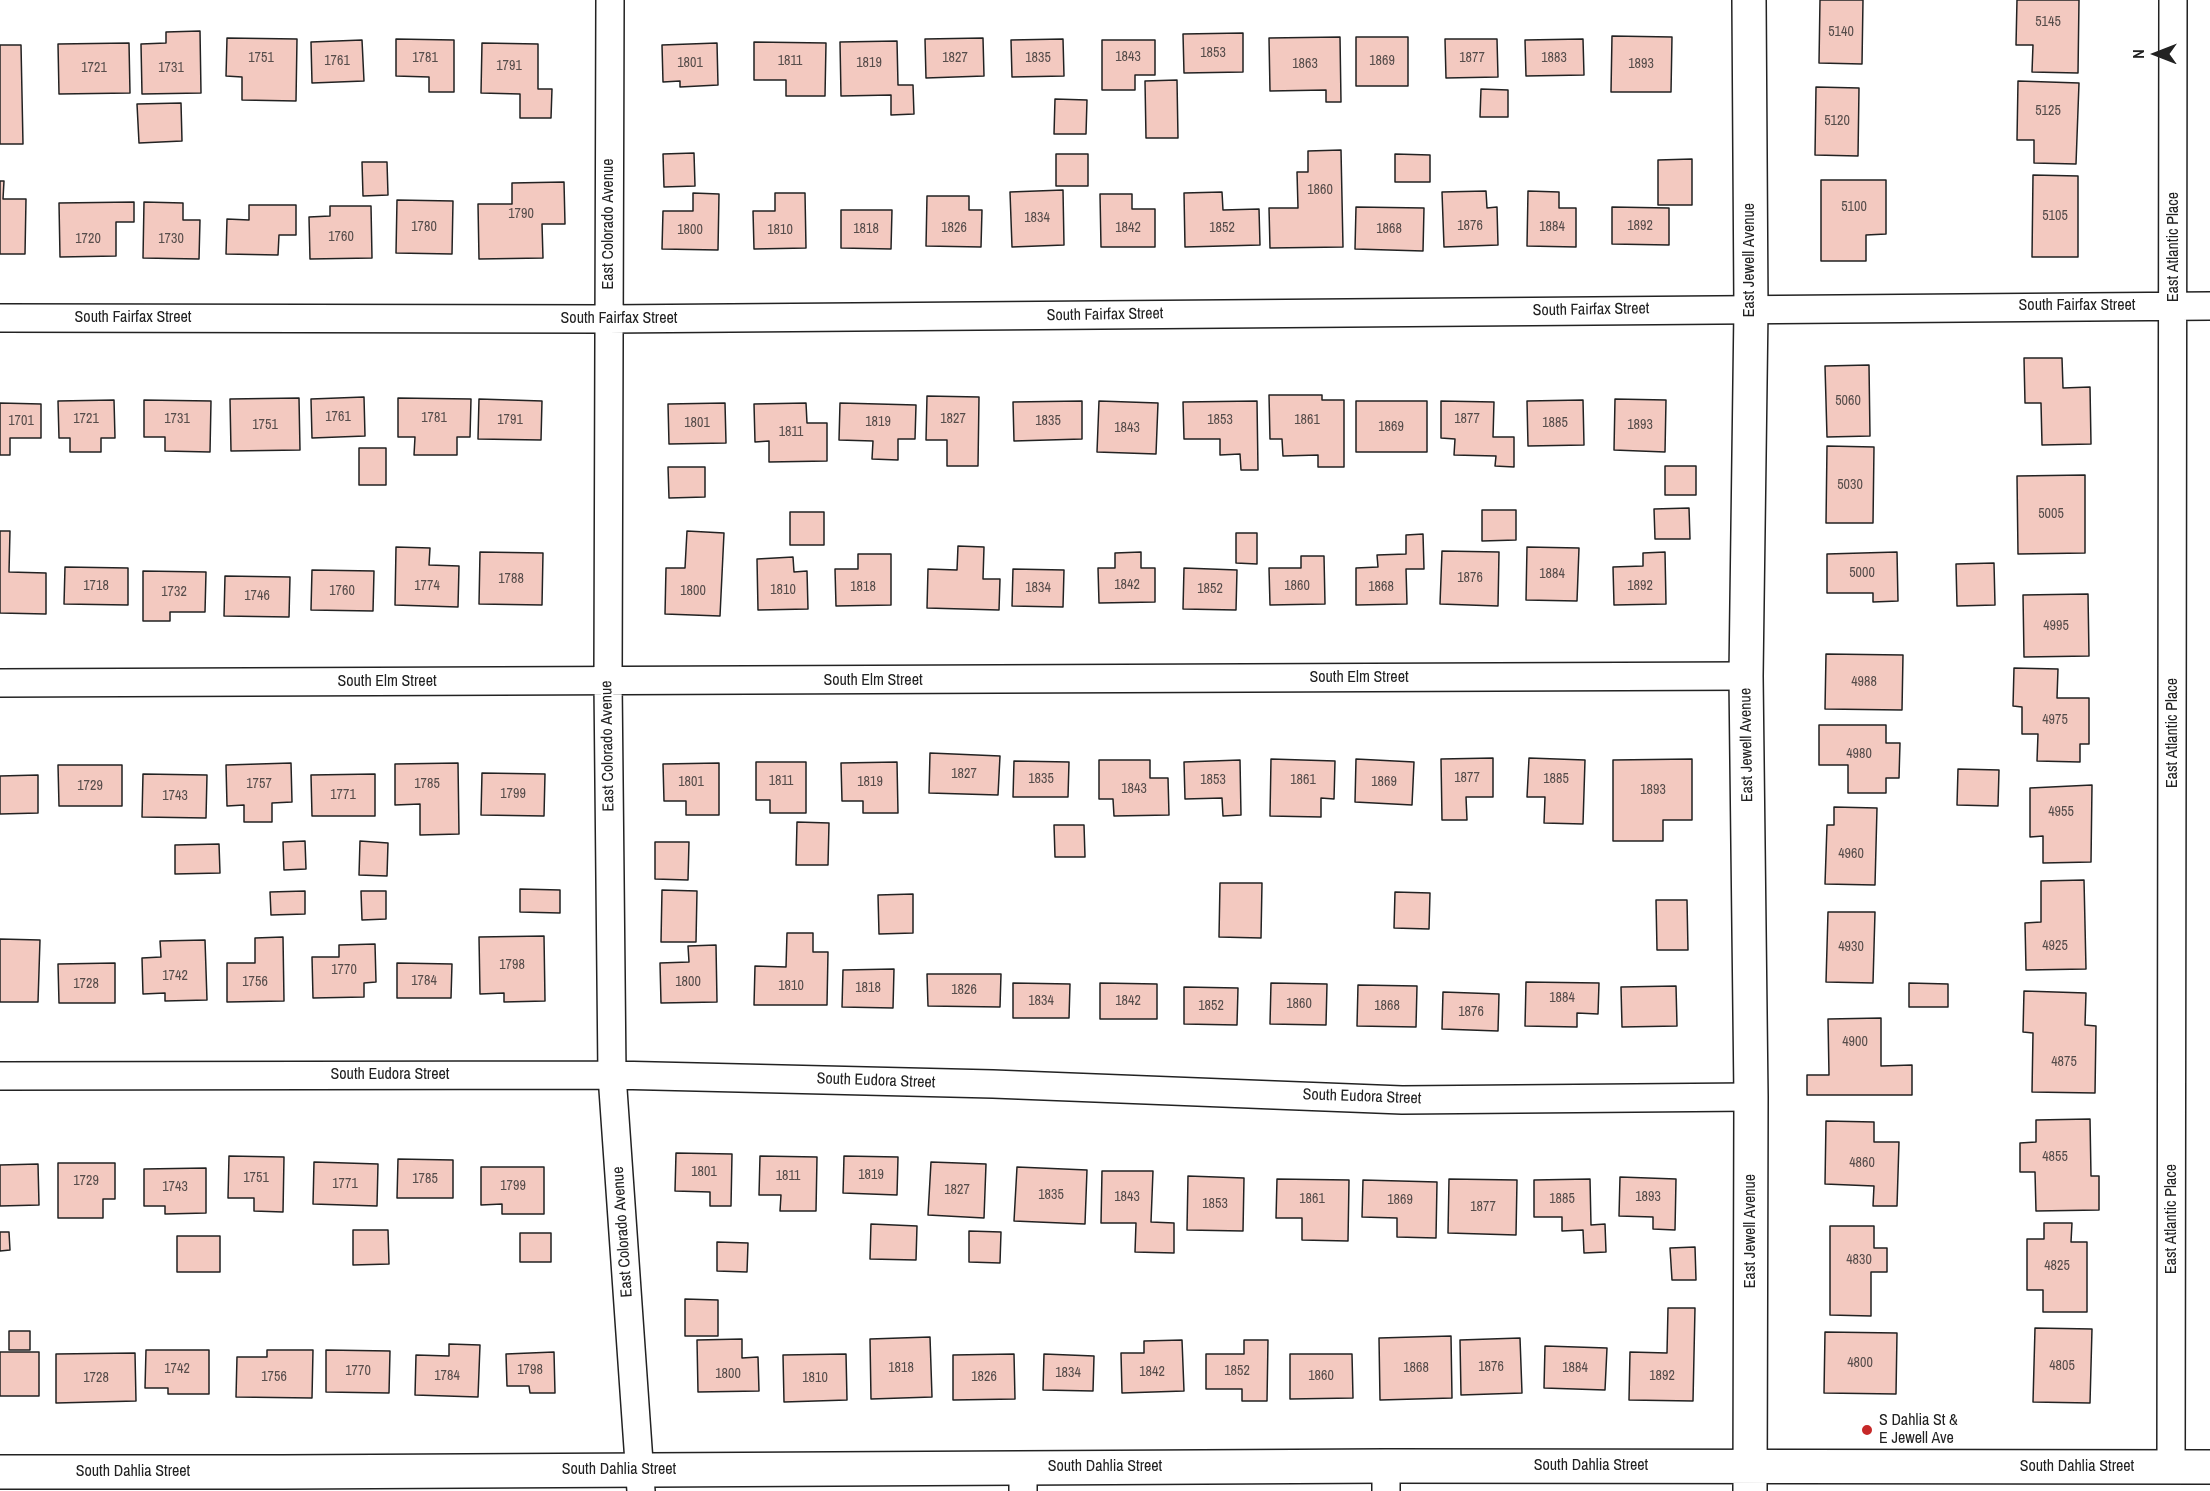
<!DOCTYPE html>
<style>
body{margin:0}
#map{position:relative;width:2210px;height:1491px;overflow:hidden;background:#fff;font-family:"Archivo Narrow",sans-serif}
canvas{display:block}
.north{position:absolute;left:2126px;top:24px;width:60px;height:60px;-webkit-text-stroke:4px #fff;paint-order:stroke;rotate:270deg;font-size:16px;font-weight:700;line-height:24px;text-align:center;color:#222}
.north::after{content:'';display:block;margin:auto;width:21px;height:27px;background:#222;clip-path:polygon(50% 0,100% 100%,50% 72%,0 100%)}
</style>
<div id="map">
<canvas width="2210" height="1491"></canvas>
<div class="north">N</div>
</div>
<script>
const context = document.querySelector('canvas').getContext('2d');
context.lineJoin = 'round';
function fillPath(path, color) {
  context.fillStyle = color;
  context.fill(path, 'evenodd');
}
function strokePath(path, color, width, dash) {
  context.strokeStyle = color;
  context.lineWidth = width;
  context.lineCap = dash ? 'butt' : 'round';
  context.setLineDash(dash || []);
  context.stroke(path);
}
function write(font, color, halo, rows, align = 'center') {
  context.font = font + ' "Archivo Narrow",sans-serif';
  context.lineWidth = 4.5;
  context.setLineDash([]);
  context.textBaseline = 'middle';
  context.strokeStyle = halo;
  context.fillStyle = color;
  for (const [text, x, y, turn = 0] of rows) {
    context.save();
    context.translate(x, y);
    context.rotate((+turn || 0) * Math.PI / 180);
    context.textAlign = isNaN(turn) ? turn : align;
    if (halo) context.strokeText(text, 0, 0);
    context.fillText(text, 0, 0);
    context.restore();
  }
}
const building = new Path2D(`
 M1820 0H1863L1862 64 1819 63Z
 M2017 0H2079L2078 73 2032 72 2033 45H2016Z
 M200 31 201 93 142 94 141 44 166 43V32Z
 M1243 33V72L1184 73 1183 34Z
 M1612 36 1672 37 1671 92H1611Z
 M1340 37 1341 102H1326V90L1270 91 1269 38Z
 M1356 37H1408V86H1356Z
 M227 38 297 39 296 101 242 100V77L226 76Z
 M983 38 984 76 926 78 925 39Z
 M396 39 454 40V92H429V77L396 76Z
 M1063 39 1064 76 1012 77 1011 40Z
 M1445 39H1497L1498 77 1446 78Z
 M1583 39 1584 75 1526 76 1525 40Z
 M362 40 364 81 312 83 311 42Z
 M1102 40H1155V75H1135V90H1102Z
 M897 41 898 85H913L914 114 891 115V95L841 96 840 42Z
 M754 42 826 43 825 96H786V80H754Z
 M129 43 130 93 59 94 58 44Z
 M482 43 538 44V89H552L551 118H520V94L481 93Z
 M717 43 718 85 680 87V81L663 82 662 45Z
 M0 45H21L23 144H0Z
 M1177 80 1178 138H1146L1145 81Z
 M2018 81 2079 83 2076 164 2034 163V140H2017Z
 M1816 87 1859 88 1858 156 1815 155Z
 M1481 89 1508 90V117H1480Z
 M1055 99 1087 100 1086 134H1054Z
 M181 103 182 141 139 143 137 104Z
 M1341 150 1343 247 1270 248 1269 208H1298L1297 172H1308V151Z
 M694 153 695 186 664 187 663 154Z
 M1056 154H1088V186H1056Z
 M1395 154 1430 155V182H1395Z
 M1692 159V205H1658V160Z
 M362 162H387L388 195 363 196Z
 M2033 175 2078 176V257H2032Z
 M1821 180H1886V234L1866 235V261H1821Z
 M0 181H4L3 199H26L25 254H0Z
 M564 182 565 224H542L543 258 479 259 478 204H512V183Z
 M1063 190 1064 245 1012 247 1010 192Z
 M1486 191 1487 208 1497 207 1498 245 1444 247 1442 192Z
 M1528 191 1559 192V208H1576V247L1527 246Z
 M1222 192 1223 210 1259 209 1260 245 1185 247 1184 193Z
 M693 193 719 194 718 250 662 249 663 211H693Z
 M775 193H805L806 248 754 249 753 211H775Z
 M1100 194H1132V209H1155V247H1101Z
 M927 196H969V210H982L981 247 926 246Z
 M397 200 453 201 452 254 396 253Z
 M134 202V222H116V256L60 257 59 203Z
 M144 202 183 203V220H200L199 259 143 258Z
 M249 205H296V235H279L278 255 226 254 227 219 249 220Z
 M330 206H371L372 258 310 259 309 217 330 216Z
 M1356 207 1424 208 1423 251 1355 249Z
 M1612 207 1669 208V245L1612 244Z
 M841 210H892L891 249 841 248Z
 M2024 358H2062L2063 388 2090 387 2091 444 2042 445 2041 403H2025Z
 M1869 365 1870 436 1827 437 1825 366Z
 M1269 395H1322V400H1344V467H1318V455L1283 456 1282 439H1270Z
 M927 396 979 397 978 466H947V440H926Z
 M364 397 365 436 312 438 311 399Z
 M299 398 300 450 231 451 230 399Z
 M398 398 471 399 470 437H457V455H414L415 437H398Z
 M479 399 542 401 541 440 478 439Z
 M1615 399 1666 400 1665 452 1614 450Z
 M114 400 115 438H101V452H70V438H59L58 401Z
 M144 400 211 401 210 452 165 451V437H144Z
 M1583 400 1584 445 1528 446 1527 401Z
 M1082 401V439L1014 441 1013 402Z
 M1099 401 1158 403 1156 454 1097 452Z
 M1257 401 1258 470H1241L1240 454 1220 455V439H1184L1183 402Z
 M1356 401H1427V452H1356Z
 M1441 401 1494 402 1493 437H1514V467L1495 466 1496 456 1454 455 1455 439 1441 438Z
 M0 403 41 404V438H10V455H0Z
 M725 403 726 443 669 444 668 404Z
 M806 403 807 423H827V461L769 462V441L755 442 754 404Z
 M840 403 916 405 915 439H898V460L872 459 873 441 839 440Z
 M1827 446 1874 447 1873 523H1826Z
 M359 448H386V485H359Z
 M1665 466H1696V495H1665Z
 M668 467H705V497L669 498Z
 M2085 475V553L2018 554 2017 476Z
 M1689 508 1690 539H1655L1654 509Z
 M1482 510H1516V540L1482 541Z
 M790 512H824V545H790Z
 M0 531H10L9 572 46 573V614L0 613Z
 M687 531 724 533 720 616 665 614 666 568H685Z
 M1236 533H1257V564L1236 563Z
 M1423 534 1424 569H1406L1407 604 1356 605V568L1378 567 1377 555 1406 554V535Z
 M958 546 984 547 983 579H1000L999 610 927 608 928 569 957 570Z
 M396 547 430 548 429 565 459 566 458 607 395 605Z
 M1527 547 1579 548 1577 601 1526 600Z
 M1442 551 1499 552 1498 606 1440 604Z
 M480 552 543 553 542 605 479 604Z
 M1141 552V568H1155V602L1099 603 1098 568H1115V553Z
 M1665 552 1666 604 1614 605 1613 567 1643 566V553Z
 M1897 552 1898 601 1873 602V593H1827V554Z
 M858 554H891V605L836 606 835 569H858Z
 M1301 556H1324L1325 604 1270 605 1269 568H1301Z
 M793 557 794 572 807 571 808 609 758 610 757 559Z
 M1994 563 1995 605 1957 606 1956 564Z
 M65 567 128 568V605L64 604Z
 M1184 568 1237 570 1236 610 1183 609Z
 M1013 569 1064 570 1063 607 1012 606Z
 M312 570 374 571 373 611 311 610Z
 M143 571 206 572 205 612H170V621H143Z
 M225 576 290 577 289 617 224 616Z
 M2088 594 2089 656 2024 657 2023 595Z
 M1826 654 1903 655 1902 710 1825 709Z
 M2014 668 2058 669 2057 698H2089V744H2080V762L2037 761 2038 734H2022V707L2013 706Z
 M1819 725H1886V743H1900L1899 778H1886V793H1848V765H1819Z
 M930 753 1000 756 998 795 929 793Z
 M1493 758V797H1466L1467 820H1442L1441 759Z
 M1529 758 1585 760 1583 824 1544 823 1545 797H1527Z
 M1271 759 1335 761 1334 799 1321 798V817L1270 816Z
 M1356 759 1414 762 1412 805 1355 802Z
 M1692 759V820H1663V841H1613V760Z
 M1099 760H1150V778H1168L1169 815 1114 816 1113 799H1099Z
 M1240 760 1241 815 1223 816 1222 798 1185 799 1184 762Z
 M1014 761 1069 762 1068 797H1013Z
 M756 762H806V813H770V800H756Z
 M897 762 898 813H863V801H842L841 763Z
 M291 763 292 802 272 803V822H244V805L227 806 226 765Z
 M458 763 459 834 420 835V804L395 805V764Z
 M719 763V815H686V801H664L663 764Z
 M58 765H122V806H59Z
 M1958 769 1999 770 1998 806 1957 805Z
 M482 773 545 774 544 816 481 815Z
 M143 774 207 775 206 818 142 817Z
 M375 774V816H312L311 775Z
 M38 775V813L0 814V776Z
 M2092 785 2091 862 2043 863V836L2030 837V788Z
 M1834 807 1877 808 1875 885 1825 884 1827 825H1834Z
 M797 822 829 823 828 865H796Z
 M1054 825H1084L1085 857H1055Z
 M305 841 306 869 284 870 283 842Z
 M360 841 388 843 387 876 359 875Z
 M655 842H689L688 880 655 879Z
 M219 844 220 873 175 874V845Z
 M2084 880 2086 969 2026 970 2025 923 2041 922V881Z
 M1220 883H1262L1261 938 1219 937Z
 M520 889 560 890V913L520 912Z
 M662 890 697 891 696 942H661Z
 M305 891V914L271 915 270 892Z
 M361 891H386V919L362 920Z
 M1395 892 1430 893 1429 929 1394 928Z
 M913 894V933L879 934 878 895Z
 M1656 900H1687L1688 950H1657Z
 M1828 912H1875L1873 983 1826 982Z
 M787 933H813V952H828L827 1005H754L755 966 786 967Z
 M544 936 545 1001 504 1002V993L480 994 479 937Z
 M283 937 284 1001 227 1002V963H255V938Z
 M0 939 40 940 38 1002H0Z
 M205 940 207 1000 165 1001V993L143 994 142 958 161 957 160 941Z
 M375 944 376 982 364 983V997L313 998 312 957H339V945Z
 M716 945 717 1002 661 1003 660 963 689 962 688 946Z
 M115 963V1003H59L58 964Z
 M397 963 452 964 451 998H397Z
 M894 969 893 1008 842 1007 843 970Z
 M927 974H1001L1000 1007 928 1006Z
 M1526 982 1599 983 1598 1014 1577 1013V1027L1525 1026Z
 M1013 983 1070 984 1069 1018H1013Z
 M1100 983 1157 984V1019H1100Z
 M1271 983 1327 984 1326 1025 1270 1024Z
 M1909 983 1948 984V1007H1909Z
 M1358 985 1417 986 1416 1027 1357 1026Z
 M1676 986 1677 1026 1622 1027 1621 987Z
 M1184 987 1238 988 1237 1025 1184 1024Z
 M2024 991 2086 993 2085 1025 2096 1026 2095 1093 2032 1092 2033 1033 2023 1032Z
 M1443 992 1499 994 1498 1031 1442 1029Z
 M1881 1018V1066L1912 1065V1095H1807V1075H1829L1828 1019Z
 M2090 1119 2091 1176H2099V1210L2036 1211 2035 1172H2020V1143L2036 1142V1120Z
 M1826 1121 1874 1122V1142H1899L1897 1206H1873L1874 1186 1825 1184Z
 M676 1153 732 1154 731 1206H710V1192L675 1191Z
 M229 1156 284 1157 283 1212 254 1211V1198H228Z
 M760 1156 817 1157 816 1211H780L781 1195H759Z
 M844 1156 898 1157 897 1195 843 1193Z
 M398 1159 453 1160V1198H397Z
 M314 1162 378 1164 377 1206 313 1204Z
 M931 1162 986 1164 984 1218 928 1215Z
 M58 1163H115V1199H103V1218H58Z
 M38 1164 39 1205 0 1206V1165Z
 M481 1167H544V1214H502V1204L481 1205Z
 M1017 1167 1087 1170 1085 1224 1014 1221Z
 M206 1168V1213L165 1214V1206H144V1169Z
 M1102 1171H1153L1151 1222 1174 1223V1253L1135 1252 1136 1223H1101Z
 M1188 1176 1244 1178 1243 1231 1187 1230Z
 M1620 1177 1676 1179 1675 1230 1653 1229V1217L1619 1216Z
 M1277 1179 1349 1180 1348 1241 1302 1240V1218H1276Z
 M1449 1179 1517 1180 1516 1235 1448 1233Z
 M1590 1179 1591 1225 1605 1224 1606 1252 1584 1253 1583 1230 1562 1231V1217H1534V1180Z
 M1363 1180 1437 1182 1436 1238 1397 1237V1218L1362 1217Z
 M2044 1223H2072L2071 1242H2087V1312H2043V1290H2027V1239H2044Z
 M871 1224 917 1226 916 1260 870 1259Z
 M1830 1226H1874V1248H1887V1272H1871V1316L1830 1315Z
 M353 1230H388L389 1264 353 1265Z
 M969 1231 1001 1232 1000 1263 969 1262Z
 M0 1232H9L10 1250 0 1251Z
 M520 1233H551V1262H520Z
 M177 1236H220V1272H177Z
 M717 1242 748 1243 747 1272 717 1271Z
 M1695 1247 1696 1280H1672L1670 1248Z
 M685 1299 718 1300V1336H685Z
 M1668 1308H1695L1693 1401 1629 1400 1630 1352 1667 1353Z
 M2035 1328 2092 1329 2090 1403 2033 1402Z
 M9 1331H30V1350H9Z
 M1825 1332 1897 1333 1896 1394 1824 1393Z
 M1451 1336 1452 1398 1380 1400 1379 1338Z
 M930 1337 932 1397 871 1399 870 1339Z
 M1520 1338 1522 1393 1461 1395 1460 1340Z
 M742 1339V1358L758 1357 759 1391 698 1392 697 1340Z
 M1182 1340 1184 1391 1122 1393 1121 1353H1144V1341Z
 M1244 1340H1268L1267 1401H1242V1389H1206V1354H1244Z
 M449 1344 480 1345 478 1397 415 1395 416 1355 449 1356Z
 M1545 1346 1607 1348 1605 1390 1544 1388Z
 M146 1350H209V1394H168V1388H145Z
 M267 1350H313L312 1398 236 1397 237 1357H267Z
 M326 1350 390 1351 389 1393 326 1392Z
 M0 1352H39V1396H0Z
 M554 1352 555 1393H530L529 1386H507L506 1354Z
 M135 1353 136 1401 56 1403V1354Z
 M846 1354 847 1400 784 1402 783 1355Z
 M1014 1354 1015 1399 953 1400V1355Z
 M1044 1354 1094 1356 1093 1391 1043 1390Z
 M1290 1354H1352L1353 1398 1290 1399Z`);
fillPath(building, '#f3c9c0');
strokePath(building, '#222', 1.5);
const minor = new Path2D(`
 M610 0 608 682 612 1075 641 1491
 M0 318 608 319 2210 306
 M0 683 1746 676
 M0 1076 612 1075 993 1084 1402 1100 1751 1097
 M1386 1466V1491
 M2171 1467 2173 0
 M1023 1468V1491`);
const tertiary = new Path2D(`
 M1749 0 1751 309 1746 676 1751 1097 1750 1491
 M0 1472H283L1386 1466 2210 1467`);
strokePath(minor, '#222', 30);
strokePath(tertiary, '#222', 36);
strokePath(minor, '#fff', 27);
strokePath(tertiary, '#fff', 33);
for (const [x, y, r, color] of [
 [1867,1430,6,"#c62828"]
]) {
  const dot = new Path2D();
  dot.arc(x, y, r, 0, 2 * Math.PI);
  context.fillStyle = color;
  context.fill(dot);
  strokePath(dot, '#fff', 2);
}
write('14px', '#564c4a', null, [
 ["5145",2048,22],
 ["5140",1841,32],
 ["1853",1213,53],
 ["1843",1128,57],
 ["1751",261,58],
 ["1781",425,58],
 ["1827",955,58],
 ["1835",1038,58],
 ["1877",1472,58],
 ["1883",1554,58],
 ["1761",337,61],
 ["1811",790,61],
 ["1869",1382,61],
 ["1801",690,63],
 ["1819",869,63],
 ["1863",1305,64],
 ["1893",1641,64],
 ["1791",509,66],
 ["1721",94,68],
 ["1731",171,68],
 ["5125",2048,111],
 ["5120",1837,121],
 ["1860",1320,190],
 ["5100",1854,207],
 ["1790",521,214],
 ["5105",2055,216],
 ["1834",1037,218],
 ["1876",1470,226],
 ["1892",1640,226],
 ["1780",424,227],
 ["1884",1552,227],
 ["1826",954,228],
 ["1842",1128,228],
 ["1852",1222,228],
 ["1818",866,229],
 ["1868",1389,229],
 ["1800",690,230],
 ["1810",780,230],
 ["1760",341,237],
 ["1720",88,239],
 ["1730",171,239],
 ["5060",1848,401],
 ["1761",338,417],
 ["1781",434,418],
 ["1721",86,419],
 ["1731",177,419],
 ["1827",953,419],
 ["1877",1467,419],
 ["1791",510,420],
 ["1853",1220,420],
 ["1861",1307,420],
 ["1701",21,421],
 ["1835",1048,421],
 ["1819",878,422],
 ["1801",697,423],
 ["1885",1555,423],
 ["1751",265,425],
 ["1893",1640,425],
 ["1869",1391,427],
 ["1843",1127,428],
 ["1811",791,432],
 ["5030",1850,485],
 ["5005",2051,514],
 ["5000",1862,573],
 ["1884",1552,574],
 ["1876",1470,578],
 ["1788",511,579],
 ["1842",1127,585],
 ["1718",96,586],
 ["1774",427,586],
 ["1860",1297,586],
 ["1892",1640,586],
 ["1818",863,587],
 ["1868",1381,587],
 ["1834",1038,588],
 ["1852",1210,589],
 ["1810",783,590],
 ["1760",342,591],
 ["1800",693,591],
 ["1732",174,592],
 ["1746",257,596],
 ["4995",2056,626],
 ["4988",1864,682],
 ["4975",2055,720],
 ["4980",1859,754],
 ["1827",964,774],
 ["1877",1467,778],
 ["1835",1041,779],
 ["1885",1556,779],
 ["1853",1213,780],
 ["1861",1303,780],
 ["1811",781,781],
 ["1801",691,782],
 ["1819",870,782],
 ["1869",1384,782],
 ["1757",259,784],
 ["1785",427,784],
 ["1729",90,786],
 ["1843",1134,789],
 ["1893",1653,790],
 ["1799",513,794],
 ["1771",343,795],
 ["1743",175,796],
 ["4955",2061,812],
 ["4960",1851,854],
 ["4925",2055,946],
 ["4930",1851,947],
 ["1798",512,965],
 ["1770",344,970],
 ["1742",175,976],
 ["1784",424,981],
 ["1756",255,982],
 ["1800",688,982],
 ["1728",86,984],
 ["1810",791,986],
 ["1818",868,988],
 ["1826",964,990],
 ["1884",1562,998],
 ["1834",1041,1001],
 ["1842",1128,1001],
 ["1860",1299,1004],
 ["1852",1211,1006],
 ["1868",1387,1006],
 ["1876",1471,1012],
 ["4900",1855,1042],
 ["4875",2064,1062],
 ["4855",2055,1157],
 ["4860",1862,1163],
 ["1801",704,1172],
 ["1819",871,1175],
 ["1811",788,1176],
 ["1751",256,1178],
 ["1785",425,1179],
 ["1729",86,1181],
 ["1771",345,1184],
 ["1799",513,1186],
 ["1743",175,1187],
 ["1827",957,1190],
 ["1835",1051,1195],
 ["1843",1127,1197],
 ["1893",1648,1197],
 ["1861",1312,1199],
 ["1885",1562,1199],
 ["1869",1400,1200],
 ["1853",1215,1204],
 ["1877",1483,1207],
 ["4830",1859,1260],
 ["4825",2057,1266],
 ["4800",1860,1363],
 ["4805",2062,1366],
 ["1876",1491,1367],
 ["1818",901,1368],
 ["1868",1416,1368],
 ["1884",1575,1368],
 ["1742",177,1369],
 ["1798",530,1370],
 ["1770",358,1371],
 ["1852",1237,1371],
 ["1842",1152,1372],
 ["1834",1068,1373],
 ["1800",728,1374],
 ["1784",447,1376],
 ["1860",1321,1376],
 ["1892",1662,1376],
 ["1756",274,1377],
 ["1826",984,1377],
 ["1728",96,1378],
 ["1810",815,1378]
]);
write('16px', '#222', '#fff', [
 ["East Colorado Avenue",609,224,-90],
 ["East Atlantic Place",2174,247,-90],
 ["East Jewell Avenue",1750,260,-90],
 ["South Fairfax Street",2077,306],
 ["South Fairfax Street",1591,310,-1],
 ["South Fairfax Street",1105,315,-1],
 ["South Fairfax Street",133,318],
 ["South Fairfax Street",619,319],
 ["South Elm Street",1359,678],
 ["South Elm Street",873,681],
 ["South Elm Street",387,682],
 ["East Atlantic Place",2173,733,-90],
 ["East Jewell Avenue",1747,745,-91],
 ["East Colorado Avenue",608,746,-91],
 ["South Eudora Street",390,1075],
 ["South Eudora Street",876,1081,2],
 ["South Eudora Street",1362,1097,2],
 ["East Atlantic Place",2172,1219,-90],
 ["East Jewell Avenue",1751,1231,-90],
 ["East Colorado Avenue",623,1232,-94],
 ["South Dahlia Street",1591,1466],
 ["South Dahlia Street",1105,1467],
 ["South Dahlia Street",2077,1467],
 ["South Dahlia Street",619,1470],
 ["South Dahlia Street",133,1472]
]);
write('16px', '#222', '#fff', [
 ["S Dahlia St &",1879,1421],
 ["E Jewell Ave",1879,1439]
], 'left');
</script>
